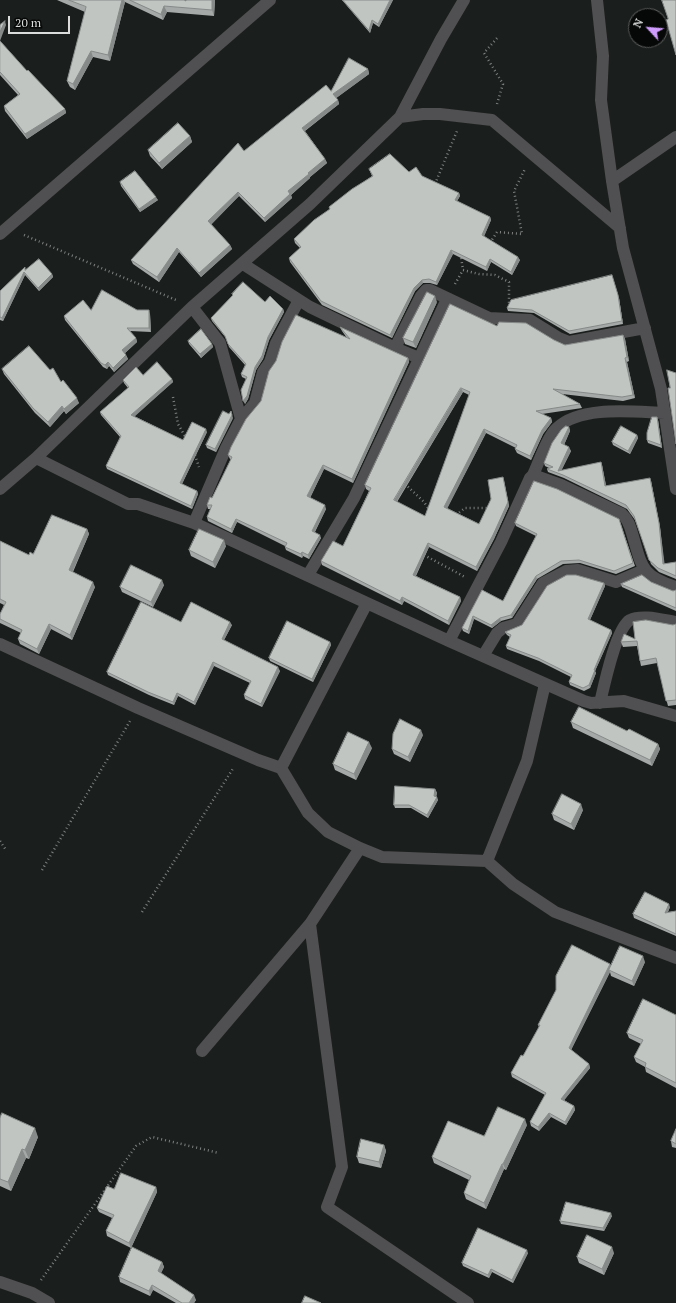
<!DOCTYPE html>
<style>
body{margin:0}
#map{position:relative;width:676px;height:1303px;overflow:hidden;background:#1a1e1c;font-family:"PT Serif",serif}
canvas{display:block}
.north{position:absolute;left:628px;top:8px;width:40px;height:40px;box-sizing:border-box;background:#060807;border:1px solid #5b5d5c;border-radius:50%;rotate:296deg;font-size:11px;font-weight:700;line-height:16px;text-align:center;color:#dbdddc}
.north::after{content:'';display:block;margin:auto;width:14px;height:18px;background:#d09dfe;clip-path:polygon(50% 0,100% 100%,50% 72%,0 100%)}
.scale{position:absolute;left:8px;top:16px;width:62px;height:18px;box-sizing:border-box;border:2px solid #dbdddc;border-top:0;padding-left:5px;font-size:12px;line-height:14px;white-space:nowrap;color:#dbdddc;-webkit-text-stroke:3px #060807;paint-order:stroke}
</style>
<div id="map">
<canvas width="676" height="1303"></canvas>
<div class="north">N</div>
<div class="scale">20 m</div>
</div>
<script>
const context = document.querySelector('canvas').getContext('2d');
context.lineJoin = 'round';
function strokePath(path, color, width, dash) {
  context.strokeStyle = color;
  context.lineWidth = width;
  context.lineCap = dash ? 'butt' : 'round';
  context.setLineDash(dash || []);
  context.stroke(path);
}
function fillPath(path, color) {
  context.fillStyle = color;
  context.fill(path, 'evenodd');
}
strokePath(new Path2D(`
 M497 104 503 84 484 53 498 37
 M435 184 457 131
 M24 235 176 300
 M490 243 497 232 522 234 514 191 525 169
 M463 255 461 257 463 270 479 274 495 275 509 282V303
 M455 284 463 270
 M173 397 178 424 186 438
 M195 455 199 467
 M405 484 424 502 430 511
 M456 515 465 508H489
 M424 555 465 577
 M0 841 6 850
 M42 870 130 721
 M142 912 234 767
 M41 1280 136 1146 152 1137 219 1153`), '#7e8180', 2.5, [1, 3]);
strokePath(new Path2D(`
 M597 0 603 56 601 100 612 181 623 248 661 389 676 489
 M400 117 441 39 464 0
 M612 181 676 137
 M0 234 270 0
 M243 264 310 307 395 348 421 296 426 290H430L489 318 530 320 559 338 569 342 645 328
 M192 307 220 343 241 419 226 448 194 523
 M395 348 419 358
 M241 419 255 403 263 372 270 362 276 343 299 300
 M36 458 128 504H138L194 523 449 641 584 701 591 703 624 701 676 716
 M533 475C539 462 547 437 557 428 581 405 634 412 665 413
 M0 489 36 458 192 307 310 204 400 117 423 114H440L492 120 620 228
 M308 575 354 498 447 299
 M449 641 501 542 530 478 533 475 561 485 622 514C628 519 630 526 632 533 642 566 640 576 676 587
 M0 644 138 708 258 760 281 768 308 813 328 832 360 848 382 857 487 861 513 884 555 912 676 958
 M483 656 497 633 503 628 517 624 543 583 566 571 578 570 616 582 644 570
 M600 703C604 686 616 628 630 620 642 614 663 620 676 622
 M281 768 367 603
 M487 861 527 761 545 684
 M310 924 342 1167 327 1207 468 1303
 M202 1051 310 924 360 848
 M0 1282 32 1293 49 1303`), '#504f51', 12);
fillPath(new Path2D(`
 M57 0H184L186 1V0H215L214 16 167 12 163 20 125 2 110 61 93 57 75 90 70 87 67 81 85 12Z
 M342 0H393L379 27 373 23 370 33Z
 M0 41 27 71 65 109 66 113 27 139 5 111 4 106 18 95 0 75Z
 M368 69 369 74 336 98 338 100 339 104 305 131 325 159 327 163 310 177V178L291 195 292 198 265 222 239 196 211 224 230 245 232 249 201 277 179 252 159 282 133 264 131 260 244 151 331 91Z
 M190 136 192 142 162 169 150 156 148 150Z
 M369 169 409 172 422 176 459 193 460 196 457 201 490 217 491 220 484 236 520 260 512 275 491 262 487 271 453 254 437 285 430 283H423L415 291 392 338 322 305 290 262 289 258 300 248 295 243 294 239 330 209 329 207 372 176Z
 M120 182 158 200 140 212 121 186Z
 M26 269 52 274 53 277 39 291 25 275 3 321 0 320V291Z
 M232 294 265 302 283 309 284 312 269 340 263 359 256 370 248 399 245 404 246 379 242 377 241 374 245 365 229 347 226 338 212 321 211 318 233 296Z
 M619 298 623 324 570 334 534 313 508 311 507 308Z
 M437 302 416 348 405 344 403 338Z
 M137 310 150 314 151 332 130 331 136 338 137 342 125 353 128 359 114 372 109 366 107 369 103 367 65 320 64 316Z
 M497 326 554 340 565 345 623 335 625 339 629 361 627 362 635 398 623 401 562 394 580 404 582 408 542 414 551 418 552 422 543 434 531 460 517 453 515 449 516 448 486 433 447 508 479 524 504 481 509 506 494 539 477 571 429 547 416 576 460 597 461 601 449 625 404 601 402 605 322 565 321 561 343 546 369 491 366 489 365 485ZM463 392 469 395 425 516 397 502Z
 M340 327 408 358 409 362 353 483 324 469 310 498 326 509 315 532 321 538 309 559 303 556 302 558 286 550 285 547V546L237 522 232 533 208 521 207 517 211 509H208L207 505 212 498 231 459H230L228 455 347 338 342 331Z
 M188 341 212 344 213 347 201 358 189 344Z
 M2 369 50 370 61 382 79 403 66 414 64 411 50 427 35 413 4 374Z
 M143 375 172 379 173 382 134 416 183 440 207 432 182 484 197 491 198 494 192 509 107 469 106 466 120 437 101 415 100 412 128 388 124 383 123 380Z
 M657 417 658 420 662 448 648 443 647 440Z
 M233 418 216 452 207 448 206 445Z
 M569 427 570 431 564 445 571 451 561 471 601 462 602 465 606 486 651 481 660 527 664 564 676 562V579L659 572 651 564 635 520 627 509 564 478 548 472 547 469 549 468 545 466 544 463Z
 M637 435 638 438 630 454 613 445 612 442Z
 M619 519 635 566 616 574 580 563 563 564 537 579 512 618 501 621 492 628 474 619 469 634 463 631 462 628 482 590 503 601 536 536 516 526 515 523Z
 M87 529 89 534 73 572 95 587 72 640 51 629 39 654 20 644 18 639 21 633 0 623V614L4 605 0 603V541L29 555 33 554Z
 M226 546 215 568 191 556 189 550Z
 M651 582 673 591 676 590V611L622 587 621 584Z
 M604 583 605 586 590 620 611 630 612 633 595 671 596 673 590 688 584 691 570 685 569 682 571 677 539 661 507 649 506 646 510 637 507 635 505 632 522 625Z
 M164 585 153 607 122 592 120 587Z
 M181 622 232 625 224 640 280 671 262 707 245 699 244 695 250 683 214 666 195 705 178 696 174 705 149 695 108 675 107 672Z
 M676 624V705L668 706 657 663 641 666 637 646 623 647 621 642 635 639Z
 M330 642 331 645 313 682 270 661 269 658Z
 M571 722 627 731 658 744 660 749 652 766 573 728Z
 M423 735 410 762 394 754 392 749Z
 M372 748 356 780 335 770 333 764Z
 M435 789 437 793 436 796 438 800 428 818 411 808H395L394 805Z
 M583 810 574 830 554 820 552 814Z
 M670 907 668 912 676 911V936L634 918 633 914Z
 M645 962 634 986 611 976 610 972 571 1050 589 1064 590 1068 564 1100 574 1106 575 1110 566 1125 551 1117 539 1131 531 1126 530 1122 545 1095 512 1077 511 1073 523 1056 539 1027 538 1025 610 964 611 966Z
 M676 1015V1088L646 1072 645 1067 636 1062 634 1057 641 1044 629 1038 627 1033Z
 M0 1118 38 1137 29 1159 26 1158 11 1191 0 1186Z
 M527 1125 506 1170 504 1169 486 1209 466 1199 464 1193 469 1180 434 1163 432 1157 484 1136Z
 M676 1129V1148L672 1147 671 1141Z
 M384 1145 386 1151 381 1168 359 1163 357 1157Z
 M156 1187 157 1192 131 1248 107 1236 106 1231 112 1218 99 1212 97 1208 114 1189Z
 M612 1216 604 1231 561 1224 560 1221Z
 M528 1253 513 1283 492 1272 489 1278 463 1266 462 1263Z
 M614 1253 604 1275 579 1263 577 1257Z
 M162 1262 164 1267 161 1273 196 1300 194 1303H176L153 1290 150 1296 120 1282 119 1277Z`), '#a5a9a7');
fillPath(new Path2D(`
 M122 0H124L125 2 110 61 108 55Z
 M212 0H215L214 16 212 10Z
 M390 0H393L379 27 378 24Z
 M164 6 167 12 163 20 161 14Z
 M372 20 373 23 370 33 369 30Z
 M5 21 6 25 0 41V32Z
 M91 51 93 57 75 90 73 84Z
 M368 69 369 74 335 99 333 94Z
 M338 100 339 104 303 132 302 128Z
 M65 109 66 113 27 139 25 134Z
 M190 136 192 142 162 169 159 163Z
 M325 159 327 163 310 177V178L291 195 292 198 265 222 264 218 288 191 308 173Z
 M238 192 239 196 210 226 208 221Z
 M459 193 460 196 456 203 455 200Z
 M156 197 158 200 140 212 139 209Z
 M490 217 491 220 483 239 482 235Z
 M230 245 232 249 201 277 199 273Z
 M177 248 179 252 159 282 157 277Z
 M451 250 453 254 437 285 436 282Z
 M518 257 520 260 512 275 511 272Z
 M490 259 491 262 487 271 486 267Z
 M24 272 25 275 3 321 2 318Z
 M52 274 53 277 39 291 38 288Z
 M612 275 619 298 623 324 622 321Z
 M422 280 423 283 415 291 392 338 390 335 414 288Z
 M435 296 437 302 416 348 413 342Z
 M283 309 284 312 269 340 263 359 256 370 248 399 245 404 243 401 255 367 268 337Z
 M149 310 150 314 151 332 149 328Z
 M623 335 625 339 629 361 627 357Z
 M136 338 137 342 124 354 122 350Z
 M212 344 213 347 201 358 200 354Z
 M126 355 128 359 114 372 113 368Z
 M408 358 409 362 353 483 352 479Z
 M625 358 627 362 635 398 633 395Z
 M108 362 109 366 107 369 105 365Z
 M172 379 173 382 133 418 131 415Z
 M461 388 463 392 395 504 394 500Z
 M77 398 79 403 66 414 64 409Z
 M62 406 64 411 50 427 48 422Z
 M231 411 233 418 216 452 215 449Z
 M657 417 658 420 662 448 661 445Z
 M551 418 552 422 543 434 531 460 530 456 542 430Z
 M569 427 570 431 563 447 561 443Z
 M206 429 207 432 181 486 180 483Z
 M484 429 486 433 446 511 444 507Z
 M637 435 638 438 630 454 628 451Z
 M569 447 571 451 560 473 558 471Z
 M601 462 602 465 607 490 605 486Z
 M323 465 324 469 309 500 307 496Z
 M503 477 504 481 509 506 494 539 477 571 476 567Z
 M650 478 651 481 660 527 665 567 663 564Z
 M197 491 198 494 192 509 191 506Z
 M325 505 326 509 314 533 312 531Z
 M236 519 237 522 232 533 231 529Z
 M87 529 89 534 71 575 69 570Z
 M320 535 321 538 309 559 308 555Z
 M224 540 226 546 215 568 213 562Z
 M428 543 429 547 414 579 413 575Z
 M302 552 303 556 302 558 301 554Z
 M536 576 537 579 512 618 511 615Z
 M162 580 164 585 153 607 151 602Z
 M93 582 95 587 72 640 70 635Z
 M604 583 605 586 589 622 588 619Z
 M402 597 404 601 402 605 400 601Z
 M460 597 461 601 449 625 448 621Z
 M473 616 474 619 469 634 468 631Z
 M500 618 501 621 492 628 491 625Z
 M230 622 232 625 223 642 222 639Z
 M49 624 51 629 39 654 37 649Z
 M611 630 612 633 595 671 596 673 590 688 589 685 594 670Z
 M330 642 331 645 313 682 312 679Z
 M213 662 214 666 195 705 194 702Z
 M278 667 280 671 262 707 261 704Z
 M177 693 178 696 174 705 173 702Z
 M421 730 423 735 410 762 408 757Z
 M369 742 372 748 356 780 354 774Z
 M658 744 660 749 652 766 650 760Z
 M435 789 437 793 436 799 434 796Z
 M437 797 438 800 428 818 427 815Z
 M581 804 583 810 574 830 571 824Z
 M669 904 670 907 666 916 665 913Z
 M643 956 645 962 634 986 632 981Z
 M610 964 612 967 609 970 610 972 570 1052 569 1048Z
 M589 1064 590 1068 562 1103 561 1099Z
 M574 1106 575 1110 566 1125 565 1122Z
 M549 1113 551 1117 539 1131 538 1127Z
 M525 1119 527 1125 506 1170 503 1164Z
 M35 1128 38 1137 29 1159 25 1150Z
 M384 1145 386 1151 381 1168 379 1162Z
 M22 1149 26 1158 11 1191 8 1182Z
 M502 1164 504 1169 486 1209 484 1203Z
 M156 1187 157 1192 131 1248 129 1243Z
 M611 1213 612 1216 604 1231 603 1228Z
 M612 1247 614 1253 604 1275 602 1269Z
 M527 1250 528 1253 513 1283 512 1280Z
 M162 1262 164 1267 160 1275 158 1271Z
 M491 1269 492 1272 489 1278 488 1275Z
 M152 1285 153 1290 150 1296 149 1291Z
 M194 1295 196 1300 194 1303H189Z`), '#868a88');
const building = new Path2D(`
 M69 0H122L108 55 91 51 73 84 67 81 86 7Z
 M130 0H184L186 1V0H212V10L164 6 161 14Z
 M343 0H390L378 24 372 20 369 30Z
 M662 0H676V55L666 20 668 19Z
 M5 21 0 32V25Z
 M0 41 27 71 28 70 65 109 25 134 4 106 20 94 0 72Z
 M349 58 368 69 333 94 338 100 302 128 325 159 308 173 309 174 288 191 290 194 264 218 238 192 208 221 230 245 199 273 177 248 157 277 131 260 238 143 244 151 326 85 331 91Z
 M178 123 190 136 159 163 148 150Z
 M390 154 409 172 416 167 422 176 459 193 455 200 490 217 482 235 518 257 511 272 490 259 486 267 451 250 436 282 429 279 422 280 414 288 390 335 321 301 289 258 301 247 294 239 314 220 330 209 329 207 352 189 373 176 369 169Z
 M135 171 156 197 139 209 120 182Z
 M39 259 52 274 38 288 24 272 2 318 0 317V291L25 267V270Z
 M612 275 618 295 622 321 569 331 532 310 507 308 511 300Z
 M243 282 265 302 270 296 283 309 268 337 262 356 255 367 247 396 243 401 241 390 247 377 241 374 246 364 228 344 225 336 211 318 233 295 232 294Z
 M102 290 137 310H149V328H127L136 338 122 350 126 355 113 368 108 362 105 365 101 363 64 316 83 300 91 310Z
 M427 292 435 296 413 342 403 338Z
 M450 304 497 326 499 322 526 323 554 340 565 345 623 335 627 357 625 358 633 395 622 397 553 389 580 404 536 411 551 418 542 430 530 456 515 449 517 445 484 429 444 507 479 524 491 499 488 480 503 477 508 502 493 535 476 567 428 543 413 575 460 597 448 621 402 597 400 601 321 561 333 541 343 546 371 488 365 485ZM461 388 470 392 425 516 394 500Z
 M296 315 350 339 340 327 408 358 352 479 323 465 307 496 325 505 312 531 320 535 308 555 302 552 301 554 285 547 287 543 236 519 231 529 207 517 212 505H207L210 497 212 498 232 457 228 455 231 447 246 419 261 401 269 371 276 361 282 342Z
 M201 329 212 344 200 354 188 341Z
 M29 346 50 370 53 368 61 382 63 380 77 398 64 409 62 406 48 422 33 408 2 369Z
 M157 362 172 379 131 415 183 440 192 422 206 429 180 483 197 491 191 506 106 466 121 436 100 412 129 387 123 380 136 367 143 375Z
 M667 370 676 373V444L668 388H670Z
 M223 411 229 414 231 411 232 415 215 449 206 445Z
 M652 417H657L661 445 647 440V433Z
 M566 426 569 427 561 443 569 447 558 471 601 462 605 486 650 478 659 523 663 564 676 562V576L658 568 649 560 634 516 626 505 563 475 547 469 553 467 544 463 552 443 561 430Z
 M621 426 637 435 628 451 612 442Z
 M534 481 557 489 619 519 633 563 614 571 579 560 561 561 536 576 511 615 500 618 491 625 473 616 468 631 462 628 482 590 503 601 537 534 515 523Z
 M52 515 87 529 69 570 93 582 70 635 49 624 37 649 18 639 22 630 0 619V614L6 602 0 599V541L29 555 30 552 33 554Z
 M199 529 224 540 213 562 189 550Z
 M131 565 162 580 151 602 120 587Z
 M567 575H576L604 583 588 619 611 630 594 670H595L589 685 583 688 569 682 572 675 538 658 506 646 511 635 505 632 522 625 547 586Z
 M642 575 651 582 673 591 676 590V608L621 584Z
 M141 602 181 622 191 602 230 622 222 639 278 667 261 704 244 695 251 681 213 662 194 702 177 693 173 702 148 692 107 672Z
 M646 620 673 625 676 624V700L666 701 656 658 640 661 637 641 621 642 624 634 635 639 633 622Z
 M287 621 330 642 312 679 269 658Z
 M579 707 627 731 629 729 658 744 650 760 571 722Z
 M400 719 421 730 408 757 392 749 393 734Z
 M348 732 369 742 354 774 333 764Z
 M395 786 435 789 434 796 437 797 427 815 409 805H394Z
 M562 794 581 804 571 824 552 814Z
 M645 892 669 904 665 913 676 911V934L633 914Z
 M572 945 610 964 569 1048 589 1064 561 1099 574 1106 565 1122 549 1113 538 1127 530 1122 546 1093 511 1073 521 1055 523 1056 540 1025H538L556 990V976Z
 M620 946 643 956 632 981 609 970Z
 M643 999 676 1015V1083L645 1067 646 1063 634 1057 643 1040 627 1033Z
 M498 1107 525 1119 503 1164H502L484 1203 464 1193 471 1176 432 1157 448 1121 484 1136Z
 M2 1113 35 1128 25 1150 22 1149 8 1182 0 1179V1118Z
 M676 1129V1144L671 1141Z
 M361 1139 384 1145 379 1162 357 1157Z
 M121 1173 156 1187 129 1243 106 1231 114 1215 97 1208 107 1186 114 1189Z
 M566 1202 611 1213 603 1228 560 1221Z
 M478 1228 527 1250 512 1280 491 1269 488 1275 462 1263Z
 M587 1235 612 1247 602 1269 577 1257Z
 M132 1247 162 1262 158 1271 194 1295 189 1303H182L152 1285 149 1291 119 1277Z
 M305 1296 321 1303H302Z`);
fillPath(building, '#c0c5c2');
strokePath(building, '#868a88', 1);
</script>
